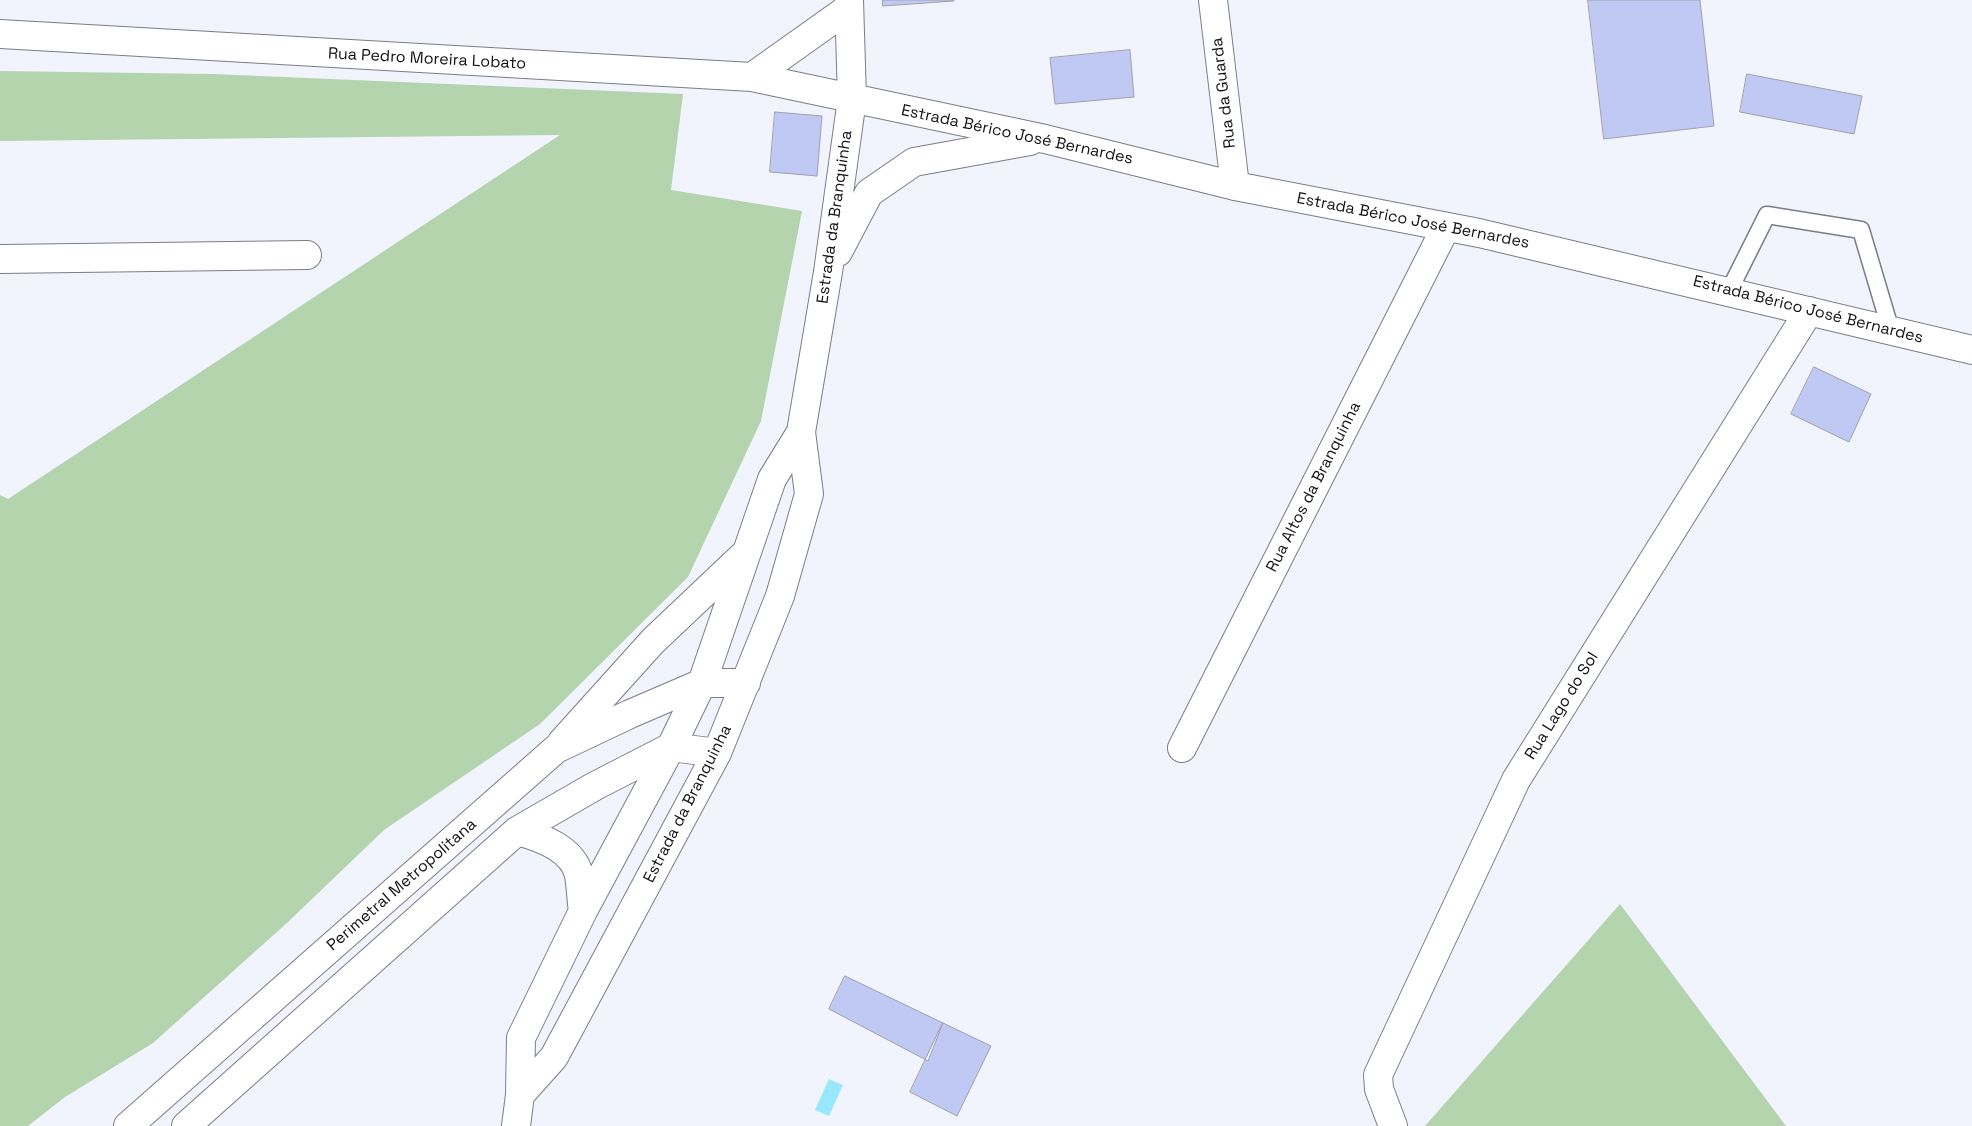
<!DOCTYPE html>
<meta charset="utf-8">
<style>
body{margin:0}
canvas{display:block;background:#f1f3fd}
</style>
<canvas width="1972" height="1126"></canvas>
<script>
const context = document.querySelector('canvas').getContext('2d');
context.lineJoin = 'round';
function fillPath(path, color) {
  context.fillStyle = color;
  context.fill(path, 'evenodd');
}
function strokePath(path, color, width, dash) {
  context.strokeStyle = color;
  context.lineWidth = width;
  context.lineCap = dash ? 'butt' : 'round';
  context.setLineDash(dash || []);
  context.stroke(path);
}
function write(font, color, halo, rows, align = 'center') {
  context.font = font + ' "Space Grotesk",sans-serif';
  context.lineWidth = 4.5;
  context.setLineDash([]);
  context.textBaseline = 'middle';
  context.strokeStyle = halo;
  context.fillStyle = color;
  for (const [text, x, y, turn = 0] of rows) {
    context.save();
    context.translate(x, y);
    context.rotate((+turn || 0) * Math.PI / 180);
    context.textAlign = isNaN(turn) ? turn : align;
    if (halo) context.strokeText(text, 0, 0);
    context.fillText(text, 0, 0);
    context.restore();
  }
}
fillPath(new Path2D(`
 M0 71 213 74 683 94 671 190 802 211 761 421 688 577 540 724 384 830 288 922 153 1043 65 1097 28 1126H0V495L8 499 560 135 0 141Z
 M1620 904 1786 1126H1425Z`), '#b4d4ae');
fillPath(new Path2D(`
 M829 1079 843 1085 829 1116 815 1110Z`), '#98e8fd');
const building = new Path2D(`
 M883 0H954V1L883 6Z
 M1588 0H1700L1714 126 1604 139Z
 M1130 50 1134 97 1055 104 1050 58Z
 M1747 74 1862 96 1854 134 1740 112Z
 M775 112 822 116 817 176 770 172Z
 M1814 367 1871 394 1849 442 1791 414Z
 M845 976 943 1023 928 1061 829 1009Z
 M943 1023 991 1046 957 1116 910 1092Z`);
fillPath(building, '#c0c8f4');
strokePath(building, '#9fa1ab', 1);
const lane = new Path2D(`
 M1729 291 1767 215 1861 230 1891 331`);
const street = new Path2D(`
 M1213 0 1235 186
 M0 259 307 255
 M1182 748 1446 227
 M1393 1126 1379 1089 1378 1075 1516 780 1809 311`);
const secondary = new Path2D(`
 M0 34 752 77 1045 139 1235 186 1479 233 1972 350
 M752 77 849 8
 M838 252 869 193 914 162 1030 141
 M562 742 653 641 746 553
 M517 831C540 837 573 848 579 875 581 886 581 899 583 911
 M520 1095 554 1057 717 753 780 596 809 494 801 432 828 272 852 99 849 0
 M128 1126 556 749 630 714 702 683H746
 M186 1126 517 831 595 786 671 747 717 753
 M516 1126 520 1095 521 1038 583 911 671 747 702 683 772 479 801 432`);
strokePath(lane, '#7b7d87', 19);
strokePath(street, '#7b7d87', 30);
strokePath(secondary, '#7b7d87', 30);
strokePath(lane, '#fff', 16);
strokePath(street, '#fff', 28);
strokePath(secondary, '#fff', 28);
write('16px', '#111115', '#fff', [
 ["Rua Pedro Moreira Lobato",427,59,3],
 ["Rua da Guarda",1224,93,-97],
 ["Estrada Bérico José Bernardes",1017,135,12],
 ["Estrada da Branquinha",835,217,-82],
 ["Estrada Bérico José Bernardes",1413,221,11],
 ["Estrada Bérico José Bernardes",1808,310,14],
 ["Rua Altos da Branquinha",1314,487,-63],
 ["Rua Lago do Sol",1562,706,-58],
 ["Estrada da Branquinha",688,804,-63],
 ["Perimetral Metropolitana",402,885,-41]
]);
</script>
